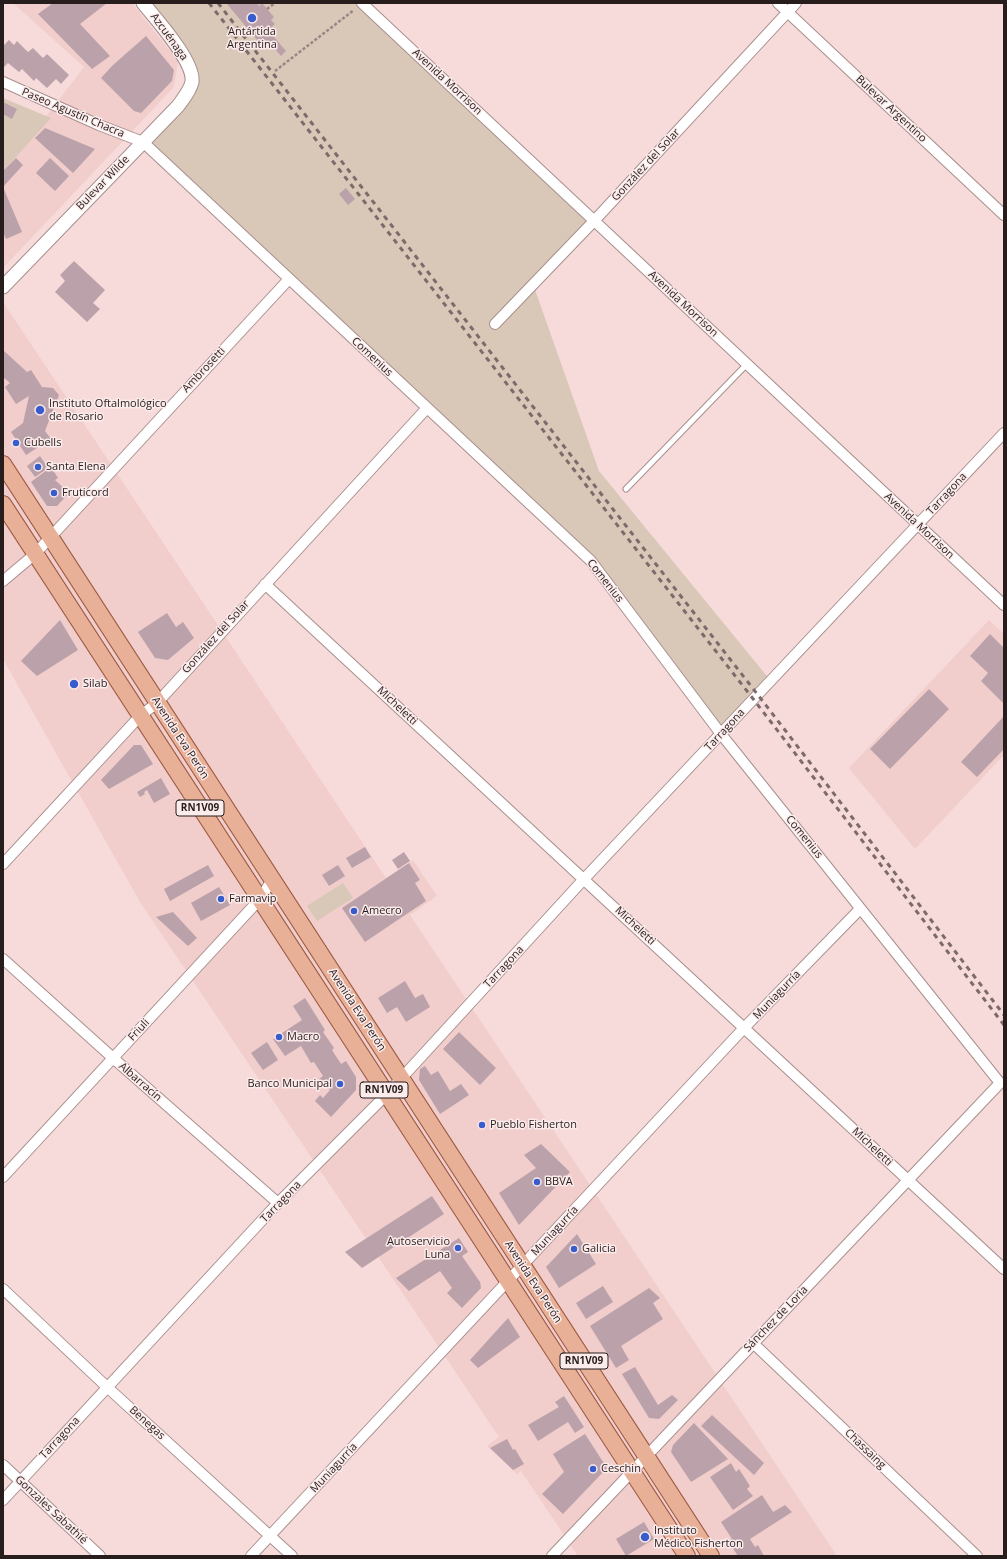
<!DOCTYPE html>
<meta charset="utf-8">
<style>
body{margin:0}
#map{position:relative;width:1007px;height:1559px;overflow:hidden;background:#f7dbda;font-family:"Open Sans",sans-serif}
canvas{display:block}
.frame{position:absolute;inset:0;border:4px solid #271d1d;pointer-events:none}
</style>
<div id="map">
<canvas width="1007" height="1559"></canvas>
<div class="frame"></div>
</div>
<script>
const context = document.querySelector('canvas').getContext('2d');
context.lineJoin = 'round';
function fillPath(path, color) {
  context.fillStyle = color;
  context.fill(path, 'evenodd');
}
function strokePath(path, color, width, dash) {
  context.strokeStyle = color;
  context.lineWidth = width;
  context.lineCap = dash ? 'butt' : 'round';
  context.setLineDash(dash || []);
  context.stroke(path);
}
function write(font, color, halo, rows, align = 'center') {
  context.font = font + ' "Open Sans",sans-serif';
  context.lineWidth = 3;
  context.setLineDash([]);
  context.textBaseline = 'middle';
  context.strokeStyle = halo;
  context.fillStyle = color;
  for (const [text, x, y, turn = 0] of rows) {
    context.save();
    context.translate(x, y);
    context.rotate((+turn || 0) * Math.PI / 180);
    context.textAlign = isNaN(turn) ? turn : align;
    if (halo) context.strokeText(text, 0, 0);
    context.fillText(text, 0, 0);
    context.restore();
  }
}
fillPath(new Path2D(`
 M13 3H132L178 61 174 87 3 268V159L44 119 84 67Z
 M3 302 386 878 413 860 437 896 410 915 837 1556H578L521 1471 517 1474 487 1446 499 1437 140 902 3 659Z
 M989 620 1004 634V755L915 849 849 768Z`), '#f1cdcc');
fillPath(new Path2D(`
 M143 3H362L594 221 533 284 599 471 771 681 721 734 591 561 143 142 192 82Z
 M3 98 51 118 3 171Z
 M343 883 353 898 317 921 307 906Z`), '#d9c8b8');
fillPath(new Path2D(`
 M53 3H107L80 24 110 56 92 69 38 14Z
 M229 3H257L259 6 262 3 274 17 271 20 275 24 268 30 286 51 281 56 269 42 263 47 227 4Z
 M146 36 174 70 172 81 141 113 134 111 101 78 113 65Z
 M9 40 14 45 17 41 28 52 33 48 43 58 47 54 69 75 61 84 56 79 47 88 36 78 34 81 22 69 19 72 8 63 4 67 3 66V46Z
 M3 102 17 109 12 119 3 114Z
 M45 128 95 149 73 173 35 138Z
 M16 158 23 165 3 187 22 232 6 239 3 232V171Z
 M50 158 69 176 55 191 36 173Z
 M346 188 355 199 348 205 339 194Z
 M74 261 105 290 93 303 100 309 87 322 55 292 65 281 60 275Z
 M3 350 27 372 31 370 42 387 53 388 59 395 45 431 51 439 26 455 11 432 23 423 29 396 16 404 5 387 10 383 3 377Z
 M40 456 48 468 35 477 27 466Z
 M51 467 58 478 55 480 69 493 57 506H47L31 482Z
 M167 613 176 627 183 622 194 638 168 660 155 658 138 632Z
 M60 620 78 650 37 676 21 661Z
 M990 634 1004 648V704L981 681 988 673 970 656Z
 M929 689 949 709 890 769 870 749Z
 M1004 716V749L977 777 961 762Z
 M134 745H141L153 764 109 789 101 780Z
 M161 778 170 794 154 803 147 790 144 792 145 794 140 797 137 792Z
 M365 847 371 857 352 868 346 858Z
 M404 852 410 861 398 869 392 860Z
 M409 863 420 880 415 883 426 901 365 942 342 908Z
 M208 865 214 876 170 901 164 889Z
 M338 865 345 876 329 886 322 875Z
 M219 887 230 905 201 921 191 903Z
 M173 912 197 938 188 946 156 917Z
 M405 981 415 998 423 994 430 1007 406 1022 397 1007 387 1013 378 998Z
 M305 998 325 1030 323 1032 334 1048 332 1050 341 1064 346 1061 356 1077V1090L331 1117 315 1101 320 1095 323 1098 330 1090 319 1079 323 1076 314 1062 311 1063 301 1046 285 1056 273 1039 302 1020 293 1006Z
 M459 1032 496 1068 480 1085 443 1049Z
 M267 1042 278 1060 263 1070 251 1053Z
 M425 1066 431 1075 438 1071 450 1091 461 1084 469 1095 440 1114 419 1080 420 1069Z
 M541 1144 570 1172 519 1225 499 1193 536 1168 524 1155Z
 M432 1196 444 1214 362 1268 345 1252Z
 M577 1234 596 1264 559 1288 546 1267Z
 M459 1238 468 1252 462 1256 480 1282 481 1288 462 1308 447 1293 452 1288 440 1271 409 1291 396 1278Z
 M603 1286 613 1302 586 1319 576 1303Z
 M649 1288 660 1298 653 1303 663 1319 621 1346 629 1360 616 1368 590 1326Z
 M508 1318 520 1337 478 1368 470 1360Z
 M635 1367 658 1405 672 1395 678 1400 659 1419 649 1418 622 1374Z
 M564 1396 584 1427 575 1433 568 1422 538 1441 528 1425 559 1407 555 1402Z
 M712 1415 764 1463 754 1475 701 1426Z
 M694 1423 728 1459 691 1482 671 1452 673 1445Z
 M585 1434 607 1468 563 1514 542 1494 564 1472 553 1454Z
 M507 1439 513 1450 515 1449 524 1464 513 1470 490 1448Z
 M731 1463 736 1472 739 1469 750 1486 747 1489 753 1496 733 1510 710 1477Z
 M762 1495 773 1512 785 1505 792 1512 750 1539 755 1547 758 1545 764 1556H738L728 1541 732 1539 721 1522Z
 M644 1522 654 1539 626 1556 616 1539Z`), '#bba2aa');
const service = new Path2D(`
 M626 489 747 364`);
const minor = new Path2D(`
 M362 3 1004 605
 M778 3 1004 215
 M3 82 99 125 143 142 591 561 721 734 1000 1083 552 1556
 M495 324 594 221 796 3
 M3 581 35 554 289 279
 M265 584 1004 1269
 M3 864 140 716 157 703 427 408
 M3 959 113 1058 278 1203
 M3 1177 260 899 272 880
 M3 1289 107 1387 292 1556
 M753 1343 977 1556
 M3 1465 100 1556
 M3 1500 278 1203 387 1094 584 879 1004 433
 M251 1556 744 1028 860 909`);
const tertiary = new Path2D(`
 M3 287 178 106C183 99 190 91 192 82 195 62 156 19 143 3`);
const primary = new Path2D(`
 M3 464 711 1556
 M3 504 687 1556`);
strokePath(service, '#a88f8e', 7);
strokePath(minor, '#a88f8e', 12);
strokePath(tertiary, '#a88f8e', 15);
strokePath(primary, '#9b5a41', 18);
strokePath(new Path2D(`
 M267 9 275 3
 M275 71 354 10`), '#998585', 2.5, [3, 2]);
strokePath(service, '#fff', 5);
strokePath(minor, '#fff', 10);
strokePath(tertiary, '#fff', 13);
strokePath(primary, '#e9b098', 16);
strokePath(new Path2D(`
 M209 3 754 700 1004 1025
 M218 3 758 695 1004 1015`), '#7d6b6b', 3, [5, 5]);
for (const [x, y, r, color] of [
 [252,18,5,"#395ccd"],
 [40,410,5,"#395ccd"],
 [16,443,4,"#395ccd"],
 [38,467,4,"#395ccd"],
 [54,493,4,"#395ccd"],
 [74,684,5,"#395ccd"],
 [221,899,4,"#395ccd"],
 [354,911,4,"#395ccd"],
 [279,1037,4,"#395ccd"],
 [340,1084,4,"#395ccd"],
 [482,1125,4,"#395ccd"],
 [537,1182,4,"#395ccd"],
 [458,1248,4,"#395ccd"],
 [574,1249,4,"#395ccd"],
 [593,1469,4,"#395ccd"],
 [645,1537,5,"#395ccd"]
]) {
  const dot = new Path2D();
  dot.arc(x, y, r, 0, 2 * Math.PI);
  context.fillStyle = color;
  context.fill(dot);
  strokePath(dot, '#fcebeb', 1.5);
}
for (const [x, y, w] of [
 [200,808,48],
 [384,1090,48],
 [584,1361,48]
]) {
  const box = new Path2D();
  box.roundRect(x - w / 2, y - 8, w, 16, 3);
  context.fillStyle = '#fcebeb';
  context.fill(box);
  strokePath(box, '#271d1d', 1);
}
write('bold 10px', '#271d1d', null, [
 ["RN1V09",200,808],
 ["RN1V09",384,1090],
 ["RN1V09",584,1361]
]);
write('11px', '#271d1d', '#fcebeb', [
 ["Antártida",252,32,"center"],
 ["Argentina",252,45,"center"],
 ["Instituto Oftalmológico",49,404],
 ["de Rosario",49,417],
 ["Cubells",24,443],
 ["Santa Elena",46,467],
 ["Fruticord",62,493],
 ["Silab",83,684],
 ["Farmavip",229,899],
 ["Amecro",362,911],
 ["Macro",287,1037],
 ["Banco Municipal",332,1084,"right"],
 ["Pueblo Fisherton",490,1125],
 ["BBVA",545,1182],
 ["Autoservicio",450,1242,"right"],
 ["Luna",450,1255,"right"],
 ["Galicia",582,1249],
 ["Ceschin",601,1469],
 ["Instituto",654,1531],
 ["Médico Fisherton",654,1544]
], 'left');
write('11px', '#271d1d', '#fcebeb', [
 ["Azcuénaga",169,37,54],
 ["Avenida Morrison",447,82,43],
 ["Bulevar Argentino",891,109,43],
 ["Paseo Agustín Chacra",73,113,23],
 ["González del Solar",646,165,-47],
 ["Bulevar Wilde",103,183,-46],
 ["Avenida Morrison",683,304,43],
 ["Comenius",372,357,43],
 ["Ambrosetti",204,370,-47],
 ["Tarragona",947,494,-47],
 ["Avenida Morrison",919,526,43],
 ["Comenius",605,581,52],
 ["González del Solar",216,637,-48],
 ["Micheletti",397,706,43],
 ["Tarragona",725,730,-47],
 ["Avenida Eva Perón",180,738,57],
 ["Comenius",804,837,51],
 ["Micheletti",635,926,43],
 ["Tarragona",504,967,-47],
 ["Muniagurría",777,995,-46],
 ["Avenida Eva Perón",357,1010,57],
 ["Friuli",139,1030,-47],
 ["Albarracín",140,1082,41],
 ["Micheletti",872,1147,43],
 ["Tarragona",281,1202,-46],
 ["Muniagurría",555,1231,-47],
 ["Avenida Eva Perón",533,1282,57],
 ["Sánchez de Loria",776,1319,-46],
 ["Benegas",147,1423,42],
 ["Tarragona",60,1438,-47],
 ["Chassaing",865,1449,44],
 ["Muniagurría",334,1468,-47],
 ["Gonzales Sabathié",51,1510,43]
]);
</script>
